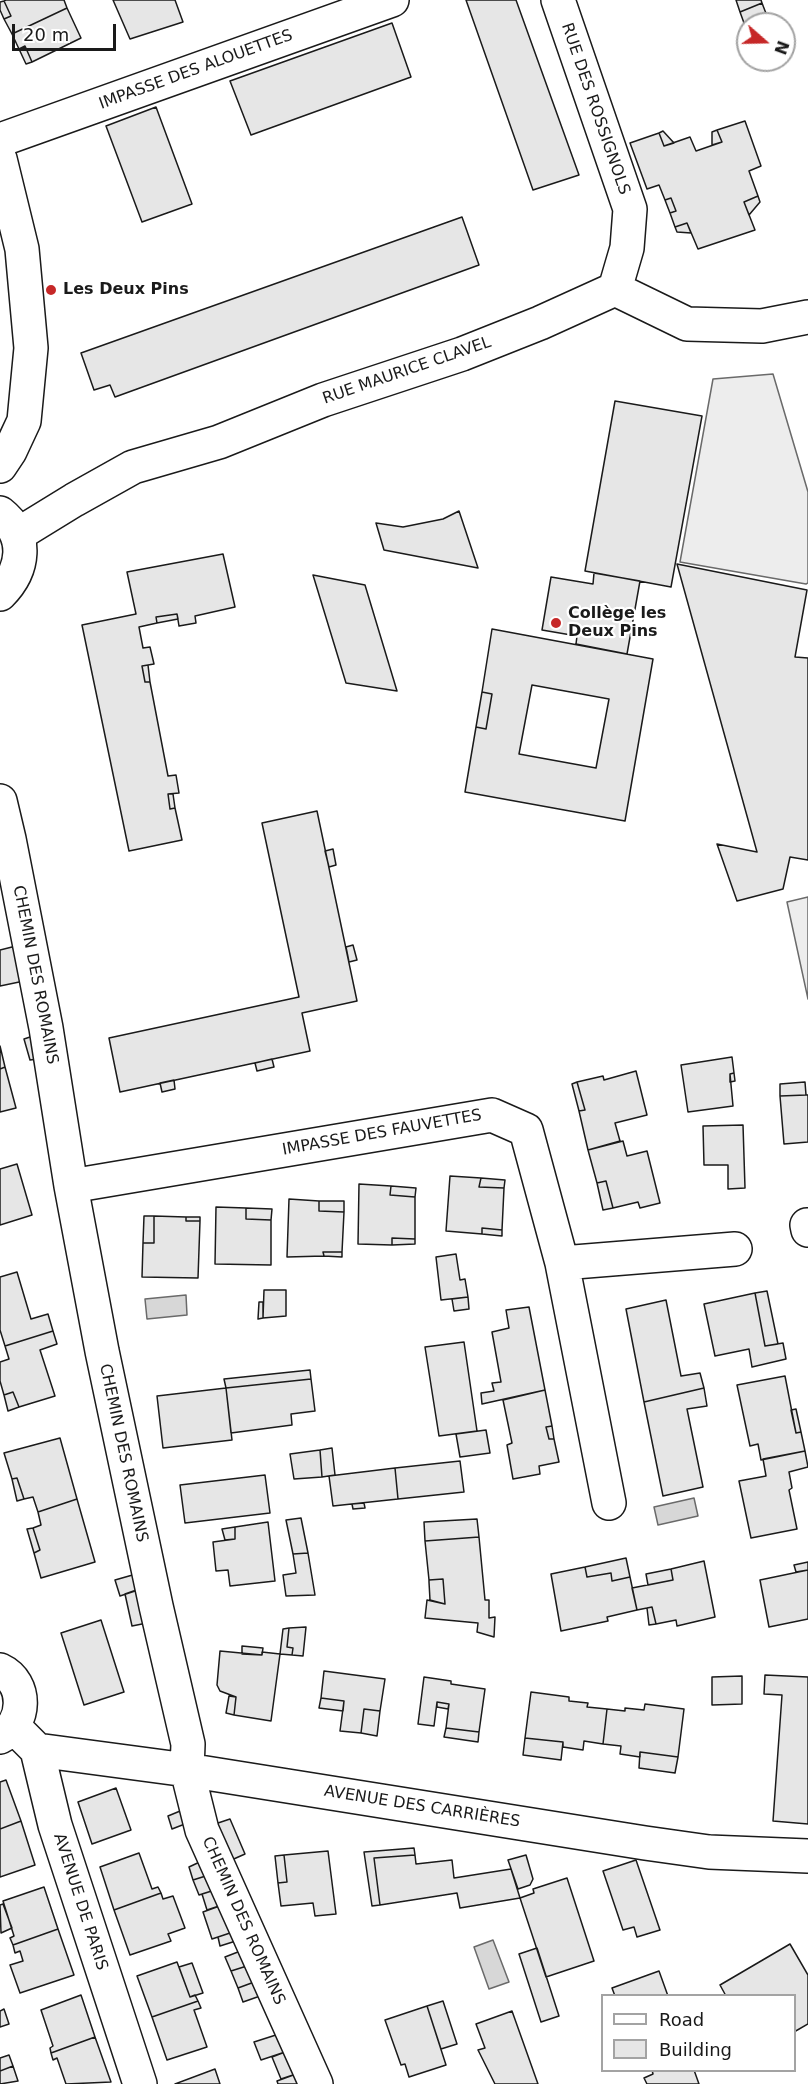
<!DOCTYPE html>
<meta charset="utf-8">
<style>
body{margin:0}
#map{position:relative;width:808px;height:2084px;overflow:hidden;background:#fff;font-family:"DejaVu Sans",sans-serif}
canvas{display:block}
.legend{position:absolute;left:601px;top:1994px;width:195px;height:78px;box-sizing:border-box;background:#fff;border:2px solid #a3a3a3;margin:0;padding:8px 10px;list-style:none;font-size:18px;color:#1a1a1a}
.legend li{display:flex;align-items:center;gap:12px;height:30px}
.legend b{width:30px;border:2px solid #a3a3a3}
.north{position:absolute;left:736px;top:12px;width:60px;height:60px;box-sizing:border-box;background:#fff;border:2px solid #a3a3a3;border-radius:50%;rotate:110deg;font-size:16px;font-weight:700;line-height:24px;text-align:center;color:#1a1a1a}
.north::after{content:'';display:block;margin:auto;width:21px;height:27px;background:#c62828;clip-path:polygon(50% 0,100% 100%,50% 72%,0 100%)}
.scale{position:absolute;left:12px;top:24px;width:104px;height:27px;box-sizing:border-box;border:3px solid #1a1a1a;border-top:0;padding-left:8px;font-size:18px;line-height:21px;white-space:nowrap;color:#1a1a1a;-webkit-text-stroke:4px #fff;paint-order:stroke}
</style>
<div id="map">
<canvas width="808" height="2084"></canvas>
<ul class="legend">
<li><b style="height:8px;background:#fff"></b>Road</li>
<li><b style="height:16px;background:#e6e6e6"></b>Building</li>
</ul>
<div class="north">N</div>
<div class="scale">20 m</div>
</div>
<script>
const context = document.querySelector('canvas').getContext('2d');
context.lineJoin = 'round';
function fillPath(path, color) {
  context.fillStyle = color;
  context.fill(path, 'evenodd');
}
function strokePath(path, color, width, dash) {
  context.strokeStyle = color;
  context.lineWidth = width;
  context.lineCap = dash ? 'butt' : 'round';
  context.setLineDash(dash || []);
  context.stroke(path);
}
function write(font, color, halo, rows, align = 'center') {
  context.font = font + ' "DejaVu Sans",sans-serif';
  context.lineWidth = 4.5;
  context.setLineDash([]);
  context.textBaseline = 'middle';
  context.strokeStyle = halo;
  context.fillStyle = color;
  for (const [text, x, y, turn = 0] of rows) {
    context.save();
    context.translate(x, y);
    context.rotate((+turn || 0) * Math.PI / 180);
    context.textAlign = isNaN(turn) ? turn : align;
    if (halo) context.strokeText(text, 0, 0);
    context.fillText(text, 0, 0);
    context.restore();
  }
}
const built = new Path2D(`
 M773 374 808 492V583L806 584 680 562 713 379Z
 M808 897V999L787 902Z`);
fillPath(built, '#ededed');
strokePath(built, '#6a6a6a', 1.5);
const water = new Path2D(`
 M186 1295 187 1315 147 1319 145 1299Z
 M694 1498 698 1516 658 1525 654 1507Z
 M493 1940 509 1982 489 1989 474 1947Z`);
fillPath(water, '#d7d7d7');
strokePath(water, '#6a6a6a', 1.5);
const building = new Path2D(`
 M6 0H64L67 8 12 34 4 19 11 16 4 1Z
 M113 0H175L183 22 130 39Z
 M466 0H516L579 175 533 190Z
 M736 0H761L762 3 740 12Z
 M4 1 11 16 4 19 0 10V2Z
 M762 3 767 16 744 23 740 12Z
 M67 8 81 38 32 62 25 46 19 49 12 34Z
 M767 16 771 24H748V32L744 23Z
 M392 23 411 77 251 135 230 81Z
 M25 46 32 62 26 64 19 49Z
 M156 107 192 204 142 222 106 126Z
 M745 121 761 166 749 171 758 196 744 202 755 230 698 249 687 223 675 227 670 213 676 211 671 198 665 200 659 185 647 189 630 143 659 133 664 146 690 137 696 151 722 142 717 130Z
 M717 130 722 142 712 145V132Z
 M663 131 674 143 664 146 659 133Z
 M758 196 760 202 749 215 744 202Z
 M671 198 676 211 670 213 665 200Z
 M462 217 479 265 115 397 110 385 94 390 81 353Z
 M687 223 691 233 677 232 675 227Z
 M615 401 702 416 671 587 585 571Z
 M459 511 478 568 384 550 376 523 403 527 443 519Z
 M223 554 235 607 195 616 196 623 179 626 177 614 156 617 157 623 139 627 143 648 150 647 154 664 142 666 145 682H150L168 776 176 775 179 793 168 794 170 809 175 808 182 840 129 851 82 625 136 614 127 572Z
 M677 564 807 590 795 657 808 658V860L790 857 783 889 737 901 717 844 757 852Z
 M594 573 640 581 627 654 576 644 577 636 542 630 551 577 593 584Z
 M313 575 365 585 397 691 346 683Z
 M177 614 178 619 157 623 156 617Z
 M492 629 653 659 625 821 465 792 476 727 486 729 492 694 482 692ZM532 685 609 699 596 768 519 754Z
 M148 665 150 682H145L142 666Z
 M482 692 492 694 486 729 476 727Z
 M168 794H173L175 808 170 809Z
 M317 811 357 1001 302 1013 310 1051 120 1092 109 1038 299 997 262 823Z
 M333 849 336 865 329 867 325 851Z
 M353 945 357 960 349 962 346 947Z
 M16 946 24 981 0 986V950Z
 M33 1036 38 1059 30 1060 24 1039Z
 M0 1046 5 1067 0 1069Z
 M732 1057 734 1073 730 1074 733 1106 688 1112 681 1065Z
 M272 1059 274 1067 257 1071 255 1063Z
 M5 1067 16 1108 0 1112V1069Z
 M636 1071 647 1115 615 1123 620 1141 588 1150 579 1111 585 1110 577 1082 603 1076 604 1080Z
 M734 1073 735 1081 730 1082V1074Z
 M174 1080 175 1089 162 1092 160 1083Z
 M577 1082 585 1110 579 1111 572 1084Z
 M805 1082 806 1095 780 1096V1084Z
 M806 1095H808V1142L784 1144 780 1096Z
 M743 1125 745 1188 728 1189V1165H704L703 1126Z
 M623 1141 627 1156 647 1151 660 1203 640 1208 638 1202 613 1208 606 1181 597 1183 588 1150Z
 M17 1164 32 1215 0 1225V1169Z
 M450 1176 481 1178 479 1187 504 1188 502 1230 482 1228V1234L446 1231Z
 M481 1178 505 1180 504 1188 479 1187Z
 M606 1181 613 1208 603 1210 597 1183Z
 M359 1184 391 1186 390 1195 415 1197V1239L392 1238V1245L358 1244Z
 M391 1186 416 1188 415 1197 390 1195Z
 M289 1199 319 1201V1211L344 1212 342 1252H323L324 1256 287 1257Z
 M319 1201H344V1212L319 1211Z
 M216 1207 246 1208V1219L271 1220V1265L215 1264Z
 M246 1208 272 1209 271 1220 246 1219Z
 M144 1216H154V1243H143Z
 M154 1216 186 1217V1221H200L198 1278 142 1277 143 1243H154Z
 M186 1217H200V1221H186Z
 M482 1228 502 1230V1236L482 1234Z
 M392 1238 415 1239V1244L392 1245Z
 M323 1252H342V1257L324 1256Z
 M456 1254 460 1280 465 1279 468 1297 441 1300 436 1257Z
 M17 1272 31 1319 48 1314 53 1331 5 1346 0 1330V1277Z
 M264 1290H286V1316L263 1318Z
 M767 1291 778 1344 765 1346 755 1293Z
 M755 1293 765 1346 783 1343 786 1359 752 1367 749 1349 715 1356 704 1304Z
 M468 1297 469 1309 454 1311 452 1299Z
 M666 1300 681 1376 700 1373 704 1388 644 1402 626 1309Z
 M259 1302H263V1318L258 1319Z
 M529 1307 545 1390 482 1404 481 1393 494 1391 492 1383 501 1382 492 1332 509 1328 506 1310Z
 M53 1331 57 1344 40 1350 55 1396 19 1407 13 1392 4 1395 0 1381V1362L9 1359 5 1346Z
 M464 1342 477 1431 439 1436 425 1347Z
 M310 1370 311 1379 226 1388 224 1379Z
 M785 1376 796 1433 801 1432 805 1451 761 1460 758 1444 750 1446 737 1385Z
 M311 1379 315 1411 291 1414 292 1425 231 1433 226 1388Z
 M226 1388 232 1440 163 1448 157 1396Z
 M704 1388 707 1406 687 1409 703 1487 663 1496 644 1402Z
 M545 1390 552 1426 546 1427 549 1439H554L559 1462 539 1466 540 1474 513 1479 507 1445 512 1443 503 1400Z
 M13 1392 19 1407 8 1411 4 1395Z
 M796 1409 801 1432 796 1433 791 1410Z
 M552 1426 554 1439H549L546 1427Z
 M486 1430 490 1453 460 1457 456 1434Z
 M60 1438 77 1499 38 1512 33 1497 24 1499 17 1478 12 1479 4 1453Z
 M332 1448 335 1475 322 1477 320 1450Z
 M320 1450 322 1477 294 1479 290 1454Z
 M805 1451 808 1467 789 1472 792 1488 789 1490 797 1529 751 1538 739 1481 766 1476 763 1459Z
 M460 1461 464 1492 398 1499 395 1468Z
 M395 1468 398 1499 333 1506 329 1476Z
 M265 1475 270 1513 185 1523 180 1485Z
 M17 1478 24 1499 17 1501 12 1479Z
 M77 1499 95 1562 41 1578 34 1553 40 1550 33 1528 41 1525 38 1512Z
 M364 1503 365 1508 353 1509 352 1504Z
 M301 1518 308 1553 293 1554 286 1520Z
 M477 1519 479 1537 425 1541 424 1522Z
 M268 1522 275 1581 230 1586 228 1570 216 1571 213 1542 235 1539V1527Z
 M235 1527V1539L225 1540 222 1529Z
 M33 1528 40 1550 34 1553 27 1529Z
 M479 1537 485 1600H489V1618L495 1617 494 1637 477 1632 478 1623 425 1618 427 1600 445 1604 443 1579 429 1580 425 1541Z
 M308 1553 315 1595 286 1596 283 1575 296 1573 293 1554Z
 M626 1558 630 1577 612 1581 611 1573 587 1577 585 1567Z
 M704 1561 715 1617 677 1626 676 1620 656 1624 652 1607 637 1610 632 1588 673 1580 671 1569Z
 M808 1562V1570L796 1572 794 1565Z
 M585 1567 587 1577 611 1573 612 1581 630 1577 637 1610 607 1617 608 1621 561 1631 551 1574Z
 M671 1569 673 1580 648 1585 646 1574Z
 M808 1570V1619L769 1627 760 1580Z
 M136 1574 141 1589 120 1596 115 1580Z
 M443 1579 445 1604 430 1600 429 1582V1580Z
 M145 1587 152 1622 132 1626 125 1594Z
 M652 1607 656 1624 649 1625 647 1608Z
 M101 1620 124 1692 84 1705 61 1633Z
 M306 1627 303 1656 292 1655 293 1648 287 1647 289 1628Z
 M289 1628 287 1647 293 1648 292 1655 280 1654 283 1629Z
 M242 1646 263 1648 262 1655 242 1654Z
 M220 1651 262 1655V1652L280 1654 271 1721 234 1715 236 1697 220 1691 217 1685Z
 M324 1671 385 1679 380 1711 364 1709 361 1733 340 1731 344 1701 321 1698Z
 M765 1675 808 1677V1824L773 1821 782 1695 764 1694Z
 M742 1676V1704L712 1705V1677Z
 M424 1677 451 1681V1684L485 1689 479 1732 446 1728 449 1704 437 1702 434 1726 418 1724Z
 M531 1692 569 1697V1701L588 1703 587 1707 607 1709 603 1744 584 1741 583 1750 563 1747V1742L525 1738Z
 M229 1696 236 1697 234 1715 226 1713Z
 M321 1698 344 1701 343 1711 319 1708Z
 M437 1702 449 1704 448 1709 437 1707Z
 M645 1704 684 1709 678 1757 640 1752V1757L620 1754 621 1746 603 1744 607 1709 625 1711V1708L644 1710Z
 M364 1709 380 1711 377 1736 361 1733Z
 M446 1728 479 1732 478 1742 444 1737Z
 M525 1738 563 1742 561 1760 523 1755Z
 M640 1752 678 1757 675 1773 639 1768Z
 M6 1780 21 1821 0 1829V1782Z
 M116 1788 131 1830 92 1844 78 1802Z
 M185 1809 190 1822 172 1829 168 1816Z
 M230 1819 245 1854 227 1862 212 1825Z
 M21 1821 35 1865 0 1877V1829Z
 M414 1848 415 1855 374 1858 380 1905 372 1906 364 1852Z
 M328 1851 336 1914 315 1916 313 1903 281 1906 278 1883 287 1882 284 1855Z
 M139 1853 152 1889 158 1887 161 1893 114 1910 100 1867Z
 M284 1855 287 1882 278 1883 275 1856Z
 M415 1855 416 1864 452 1860 454 1878 511 1869 520 1898 460 1908 457 1893 380 1905 374 1858Z
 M526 1855 533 1879 530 1885 518 1889 508 1860Z
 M206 1859 212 1874 193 1880 189 1867Z
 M636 1860 660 1930 637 1937 634 1927 623 1930 603 1871Z
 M212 1874 218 1889 199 1895 193 1880Z
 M567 1878 594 1961 546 1977 520 1898 534 1893 533 1889Z
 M44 1887 58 1929 13 1945 10 1938 14 1936 3 1901Z
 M218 1889 225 1904 207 1910 202 1894Z
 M161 1893 163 1899 173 1896 185 1928 168 1934 171 1941 130 1955 114 1910Z
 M3 1904 12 1928 1 1933 0 1905Z
 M225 1904 236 1931 212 1939 203 1912Z
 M58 1929 74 1975 20 1993 10 1965 23 1961 20 1951 15 1953 13 1945Z
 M236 1931 239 1940 220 1946 218 1937Z
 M790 1944 808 1975V2024L794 2032V1996H726L720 1985Z
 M537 1948 559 2016 541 2022 519 1954Z
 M243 1950 250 1965 231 1971 225 1957Z
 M177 1962 190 1997 195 1995 198 2001 152 2017 137 1976Z
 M192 1963 203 1993 190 1997 179 1967Z
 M250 1965 257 1981 238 1988 231 1971Z
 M659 1971 668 1996H615L612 1988Z
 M257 1981 263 1995 243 2002 238 1988Z
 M81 1995 95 2037 51 2053 50 2048 53 2046 41 2010Z
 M198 2001 201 2008 194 2010 207 2047 167 2060 152 2017Z
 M443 2001 457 2044 441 2049 427 2006Z
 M427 2006 446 2065 409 2077 405 2064 401 2065 385 2020Z
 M4 2009 9 2024 0 2027V2011Z
 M512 2011 538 2084H495L478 2050 485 2048 476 2024Z
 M279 2034 285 2052 261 2060 254 2042Z
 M95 2037 111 2082 66 2084 57 2058 53 2060 51 2053Z
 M285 2052 296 2074 281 2079 272 2057Z
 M9 2055 13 2066 0 2071V2058Z
 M13 2066 18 2081 0 2084V2071Z
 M215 2069 220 2084H175Z
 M652 2070H694L699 2084H647L644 2078 653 2074Z
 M296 2074 300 2084H278L277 2081Z`);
fillPath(building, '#e6e6e6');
strokePath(building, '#1a1a1a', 1.5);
const minor = new Path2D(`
 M558 0 630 209 627 248 615 289
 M0 140 392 0
 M0 159 22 249 31 348 24 421 10 451 0 466
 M0 513C29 536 24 570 0 594
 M17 535 74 500 133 467 219 442 323 400 462 354 540 323 615 289 687 324 762 326 808 317
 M0 801 9 839 46 1028 71 1186 102 1351 156 1606 188 1744 187 1770 202 1830 316 2084
 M71 1186 492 1115 526 1130 562 1263 609 1503
 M807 1225 808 1230
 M562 1263 735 1249
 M0 1670C28 1683 26 1724 0 1737
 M13 1726 37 1750 55 1825 140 2084
 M37 1750 187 1770 645 1843 709 1852 808 1856`);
strokePath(minor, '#1a1a1a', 36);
strokePath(minor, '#fff', 33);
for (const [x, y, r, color] of [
 [51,290,6,"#c62828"],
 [556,623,6,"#c62828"]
]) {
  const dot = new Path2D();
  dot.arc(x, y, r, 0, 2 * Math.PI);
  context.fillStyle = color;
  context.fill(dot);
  strokePath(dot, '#fff', 2);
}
write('16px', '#1a1a1a', '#fff', [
 ["IMPASSE DES ALOUETTES",196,70,-20],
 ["RUE DES ROSSIGNOLS",595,109,71],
 ["RUE MAURICE CLAVEL",407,371,-19],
 ["CHEMIN DES ROMAINS",35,975,79],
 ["IMPASSE DES FAUVETTES",382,1133,-10],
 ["CHEMIN DES ROMAINS",123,1453,78],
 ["AVENUE DES CARRIÈRES",422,1807,9],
 ["AVENUE DE PARIS",80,1902,72],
 ["CHEMIN DES ROMAINS",243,1921,66]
]);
write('bold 16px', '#1a1a1a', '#fff', [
 ["Les Deux Pins",63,290],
 ["Collège les",568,614],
 ["Deux Pins",568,632]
], 'left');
</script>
